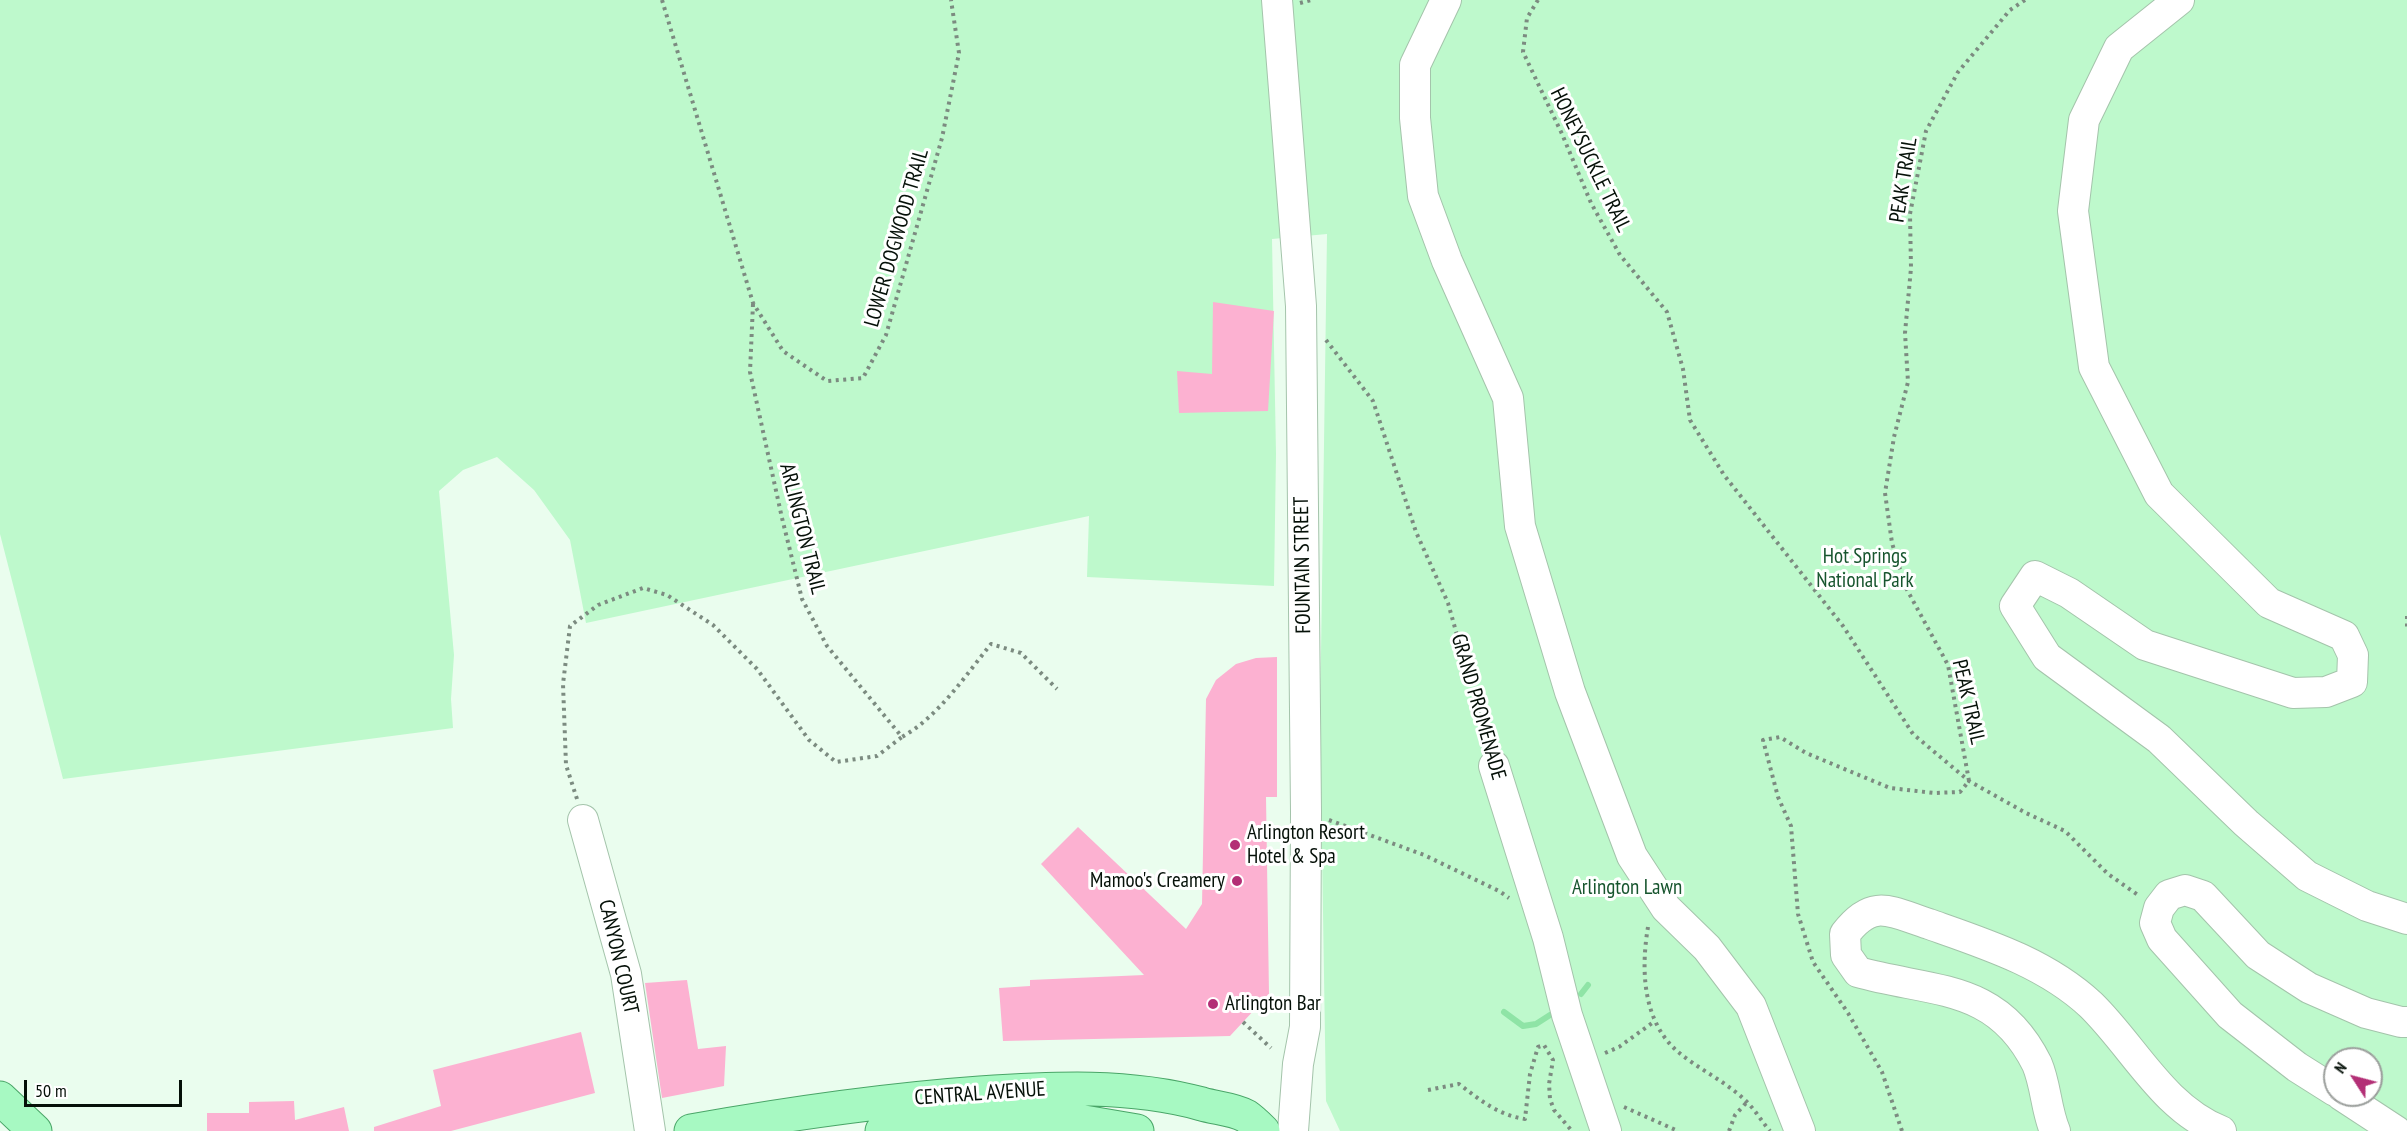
<!DOCTYPE html>
<style>
body{margin:0}
#map{position:relative;width:2407px;height:1131px;overflow:hidden;background:#eafdee;font-family:"PT Sans Narrow",sans-serif}
canvas{display:block}
.north{position:absolute;left:2323px;top:1047px;width:60px;height:60px;box-sizing:border-box;background:#fff;border:2px solid #9b9f9c;border-radius:50%;rotate:306deg;font-size:16px;font-weight:700;line-height:24px;text-align:center;color:#051008}
.north::after{content:'';display:block;margin:auto;width:21px;height:27px;background:#b32f76;clip-path:polygon(50% 0,100% 100%,50% 72%,0 100%)}
.scale{position:absolute;left:24px;top:1080px;width:158px;height:27px;box-sizing:border-box;border:3px solid #051008;border-top:0;padding-left:8px;font-size:18px;line-height:21px;white-space:nowrap;color:#051008;-webkit-text-stroke:4px #fff;paint-order:stroke}
</style>
<div id="map">
<canvas width="2407" height="1131"></canvas>
<div class="north">N</div>
<div class="scale">50 m</div>
</div>
<script>
const context = document.querySelector('canvas').getContext('2d');
context.lineJoin = 'round';
function fillPath(path, color) {
  context.fillStyle = color;
  context.fill(path, 'evenodd');
}
function strokePath(path, color, width, dash) {
  context.strokeStyle = color;
  context.lineWidth = width;
  context.lineCap = dash ? 'butt' : 'round';
  context.setLineDash(dash || []);
  context.stroke(path);
}
function write(font, color, halo, rows, align = 'center') {
  context.font = font + ' "PT Sans Narrow",sans-serif';
  context.lineWidth = 6;
  context.setLineDash([]);
  context.textBaseline = 'middle';
  context.strokeStyle = halo;
  context.fillStyle = color;
  for (const [text, x, y, turn = 0] of rows) {
    context.save();
    context.translate(x, y);
    context.rotate((+turn || 0) * Math.PI / 180);
    context.textAlign = isNaN(turn) ? turn : align;
    if (halo) context.strokeText(text, 0, 0);
    context.fillText(text, 0, 0);
    context.restore();
  }
}
fillPath(new Path2D(`
 M0 0H2407V1131H1340L1326 1101 1320 724 1327 234 1272 239 1276 454 1274 586 1087 577 1089 516 586 623 570 540 534 490 497 457 463 470 439 491 454 655 451 699 453 728 63 779 0 534ZM2335 1059H2371V1095H2335Z`), '#bef9cc');
strokePath(new Path2D(`
 M1581 994 1588 985
 M1504 1012 1523 1026 1536 1024 1550 1015`), '#8fe4a6', 6);
fillPath(new Path2D(`
 M1213 302 1274 311 1268 411 1179 413 1177 371 1212 374Z
 M1277 657V797H1266L1269 994 1230 1036 1003 1041 999 988 1030 986V980L1144 975 1041 864 1078 827 1186 929 1202 904 1206 699 1216 680 1236 664 1256 658Z
 M687 980 698 1049 726 1046 724 1086 662 1098 645 983Z
 M581 1032 595 1093 451 1131H374V1127L441 1106 433 1070Z
 M294 1101 295 1120 344 1107 349 1131H207V1113H249V1102Z`), '#fcb1d1');
const minor = new Path2D(`
 M1277 0 1301 306 1306 812 1305 1027 1298 1064 1293 1131
 M1446 0 1415 65V118L1423 196 1447 261 1508 398 1520 526 1570 692 1632 856 1666 908 1707 948 1751 1006 1800 1131
 M2179 0 2119 48 2084 120 2073 211 2094 367 2159 494 2269 603 2344 636 2353 655 2352 682 2326 692 2293 693 2145 645 2069 593 2035 576 2015 606 2047 657 2159 739 2246 823 2307 876 2367 906 2407 919
 M1494 766 1548 938 1567 1015 1606 1131
 M583 820 626 974 650 1131
 M2335 1091 2297 1067 2230 1015 2162 939 2155 923 2159 908 2169 895 2185 890 2203 896 2258 955 2309 988 2366 1013 2401 1022H2407
 M2341 1095 2396 1131
 M2055 1131C2046 1110 2046 1085 2037 1064 1997 983 1933 993 1858 972L1846 955 1845 934C1873 897 1891 912 1929 924 1986 944 2046 963 2091 1005 2134 1047 2163 1108 2221 1131`);
const major = new Path2D(`
 M0 1098 35 1131
 M691 1131C787 1114 882 1100 980 1093 1054 1088 1129 1084 1202 1104 1215 1108 1234 1109 1246 1116 1252 1120 1258 1126 1263 1131
 M882 1131 1017 1120 1078 1121 1137 1131`);
strokePath(minor, '#a4c4ab', 32);
strokePath(major, '#49a567', 35);
strokePath(new Path2D(`
 M662 0 753 303 783 351 827 381 863 378 886 335 942 138 959 53 951 0
 M1538 0 1527 18 1523 52 1562 134 1591 203 1620 255 1667 312 1683 369 1690 420 1724 475 1843 626 1913 734 1969 781 2026 813 2065 831 2108 874 2138 895
 M1300 3 1311 0
 M753 304 750 372 782 518 802 599 827 646 902 737C939 716 965 676 991 644L1021 653 1057 689
 M1326 340 1373 401 1416 532 1448 603 1487 742
 M2407 616V629
 M577 799 566 765 563 684 570 626 598 605 643 588 667 595 713 625 757 669 809 740 836 762 877 756 902 737
 M1329 820 1424 855 1499 891 1509 898
 M1648 927C1641 968 1642 1020 1677 1051 1698 1069 1727 1082 1747 1102 1756 1111 1762 1122 1770 1131
 M1243 1022 1271 1048
 M1605 1053 1619 1047 1655 1021
 M1428 1090 1459 1084C1480 1100 1498 1115 1525 1119L1530 1074 1538 1047 1544 1045 1553 1060 1549 1084 1550 1099 1554 1110 1572 1131
 M1624 1107 1678 1131
 M1729 1131 1735 1115 1747 1102
 M1902 1131 1882 1072 1848 1013 1813 962 1798 914 1791 826 1778 797 1763 740 1780 737 1806 753 1890 788 1934 793 1960 792 1969 781 1948 665 1905 586 1892 543 1885 493 1894 437 1908 382 1905 333 1911 268 1910 214 1926 131 1958 72 2010 10 2025 0`), '#7c8b80', 4, [3, 4.5]);
strokePath(minor, '#fff', 30);
strokePath(major, '#a7f9c2', 33);
for (const [x, y, r, color] of [
 [1235,845,6,"#b32f76"],
 [1237,881,6,"#b32f76"],
 [1213,1004,6,"#b32f76"]
]) {
  const dot = new Path2D();
  dot.arc(x, y, r, 0, 2 * Math.PI);
  context.fillStyle = color;
  context.fill(dot);
  strokePath(dot, '#fff', 2);
}
write('21px', '#051008', '#fff', [
 ["HONEYSUCKLE TRAIL",1590,160,64],
 ["PEAK TRAIL",1904,180,-81],
 ["LOWER DOGWOOD TRAIL",897,238,-74],
 ["ARLINGTON TRAIL",802,529,76],
 ["FOUNTAIN STREET",1303,565,-91],
 ["PEAK TRAIL",1968,702,77],
 ["GRAND PROMENADE",1478,707,74],
 ["CANYON COURT",618,957,77],
 ["CENTRAL AVENUE",980,1094,-4]
]);
write('21px', '#17552e', '#fff', [
 ["Hot Springs",1865,557],
 ["National Park",1865,581],
 ["Arlington Lawn",1627,888]
]);
write('21px', '#051008', '#fff', [
 ["Arlington Resort",1247,833],
 ["Hotel & Spa",1247,857],
 ["Mamoo's Creamery",1225,881,"right"],
 ["Arlington Bar",1225,1004]
], 'left');
</script>
